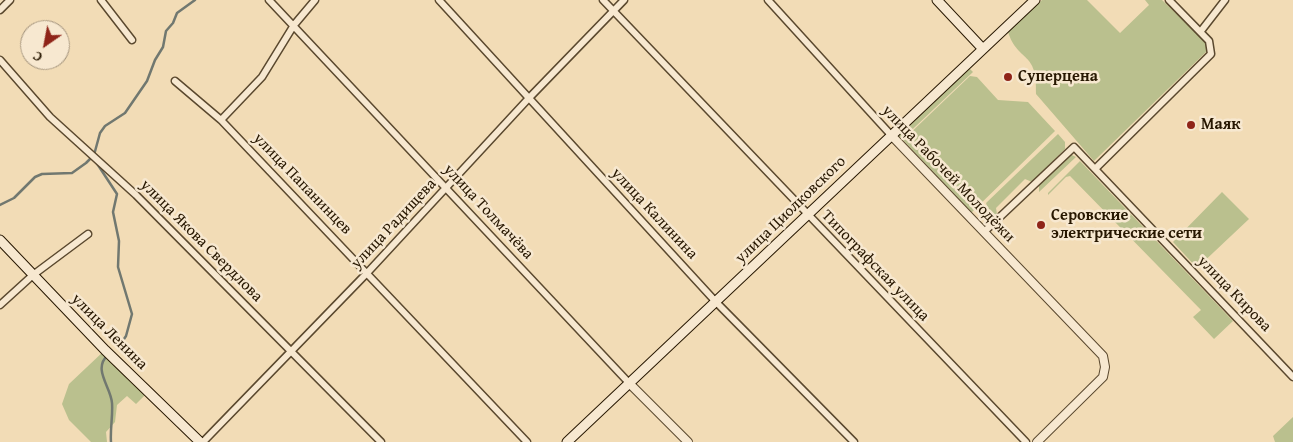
<!DOCTYPE html>
<meta charset="utf-8">
<style>
body{margin:0}
#map{position:relative;width:1293px;height:442px;overflow:hidden;background:#f2dcb6;font-family:"Gentium Book Plus",serif}
canvas{display:block}
.north{position:absolute;left:20px;top:20px;width:50px;height:50px;box-sizing:border-box;background:#f7e8d0;border:1px solid #a4947d;border-radius:50%;rotate:213deg;font-size:14px;font-weight:700;line-height:20px;text-align:center;color:#271701}
.north::after{content:'';display:block;margin:auto;width:18px;height:22px;background:#8f2418;clip-path:polygon(50% 0,100% 100%,50% 72%,0 100%)}
</style>
<div id="map">
<canvas width="1293" height="442"></canvas>
<div class="north">С</div>
</div>
<script>
const context = document.querySelector('canvas').getContext('2d');
context.lineJoin = 'round';
function fillPath(path, color) {
  context.fillStyle = color;
  context.fill(path, 'evenodd');
}
function strokePath(path, color, width, dash) {
  context.strokeStyle = color;
  context.lineWidth = width;
  context.lineCap = dash ? 'butt' : 'round';
  context.setLineDash(dash || []);
  context.stroke(path);
}
function write(font, color, halo, rows, align = 'center') {
  context.font = font + ' "Gentium Book Plus",serif';
  context.lineWidth = 5;
  context.setLineDash([]);
  context.textBaseline = 'middle';
  context.strokeStyle = halo;
  context.fillStyle = color;
  for (const [text, x, y, turn = 0] of rows) {
    context.save();
    context.translate(x, y);
    context.rotate((+turn || 0) * Math.PI / 180);
    context.textAlign = isNaN(turn) ? turn : align;
    if (halo) context.strokeText(text, 0, 0);
    context.fillText(text, 0, 0);
    context.restore();
  }
}
fillPath(new Path2D(`
 M1042 0H1087L1120 33 1149 5 1145 0H1162L1207 43 1206 52 1094 161 1036 94C1038 50 1018 63 1008 32Z
 M965 64 973 72 898 143 891 135Z
 M970 76 977 77 998 100 1028 102 1055 131 971 213 903 140Z
 M1058 134 1065 142V149L1032 182 1025 179 996 208 997 214 992 220 986 203Z
 M1070 154 1076 157 1039 192V184Z
 M1080 161 1233 321 1214 339 1193 317 1201 310 1070 176 1066 177 1048 195V193Z
 M1222 192 1249 219 1197 268 1173 242Z
 M105 350 148 392 136 404 127 396 117 405 115 422 106 432 107 442H91L69 420 62 404 69 384Z
 M1293 417V442H1275L1273 436Z`), '#bac08e');
strokePath(new Path2D(`
 M96 162 117 194 113 212 119 241 118 267 132 314 126 336 120 345
 M0 205 14 198 35 177 42 174 72 173 86 163 94 155 100 133 105 126 125 113 147 81 155 60 163 47 166 31 173 23 177 13 195 0
 M108 355C92 369 111 387 112 403 113 416 110 429 111 442`), '#717870', 2.5);
const minor = new Path2D(`
 M101 0 132 40
 M269 0 630 384
 M439 0 716 302 854 442
 M603 0 1026 442
 M768 0 891 135
 M0 10 10 0
 M1201 31 1225 0
 M0 60 50 117 136 195 381 442
 M175 81 221 120 527 442
 M221 120 262 77 294 25 315 0
 M1095 169 1211 54 1209 41 1169 0
 M984 232 1074 147 1293 377
 M0 305 33 275 88 234
 M203 442 368 272 529 98 624 0`);
const tertiary = new Path2D(`
 M891 135 1103 356 1105 367 1103 377 1037 442
 M630 384 688 442`);
const secondary = new Path2D(`
 M937 0 982 48
 M0 240 105 350 200 442
 M567 442 1035 0`);
strokePath(minor, '#5a482e', 9);
strokePath(tertiary, '#5a482e', 10);
strokePath(secondary, '#271701', 11);
strokePath(minor, '#f7e8d0', 6);
strokePath(tertiary, '#f7e8d0', 8);
strokePath(secondary, '#f7e8d0', 9);
for (const [x, y, r, color] of [
 [1008,77,5,"#8f2418"],
 [1191,125,5,"#8f2418"],
 [1041,225,5,"#8f2418"]
]) {
  const dot = new Path2D();
  dot.arc(x, y, r, 0, 2 * Math.PI);
  context.fillStyle = color;
  context.fill(dot);
  strokePath(dot, '#f7e8d0', 2);
}
write('bold 16px', '#271701', '#f7e8d0', [
 ["Суперцена",1018,77],
 ["Маяк",1201,125],
 ["Серовские",1051,216],
 ["электрические сети",1051,234]
], 'left');
write('16px', '#271701', '#f7e8d0', [
 ["улица Рабочей Молодёжи",948,174,46],
 ["улица Папанинцев",302,184,46],
 ["улица Циолковского",791,210,-44],
 ["улица Толмачёва",488,212,47],
 ["улица Калинина",654,214,47],
 ["улица Радищева",394,224,-47],
 ["улица Якова Свердлова",201,241,45],
 ["Типографская улица",875,266,46],
 ["улица Кирова",1234,294,46],
 ["улица Ленина",109,332,45]
]);
</script>
